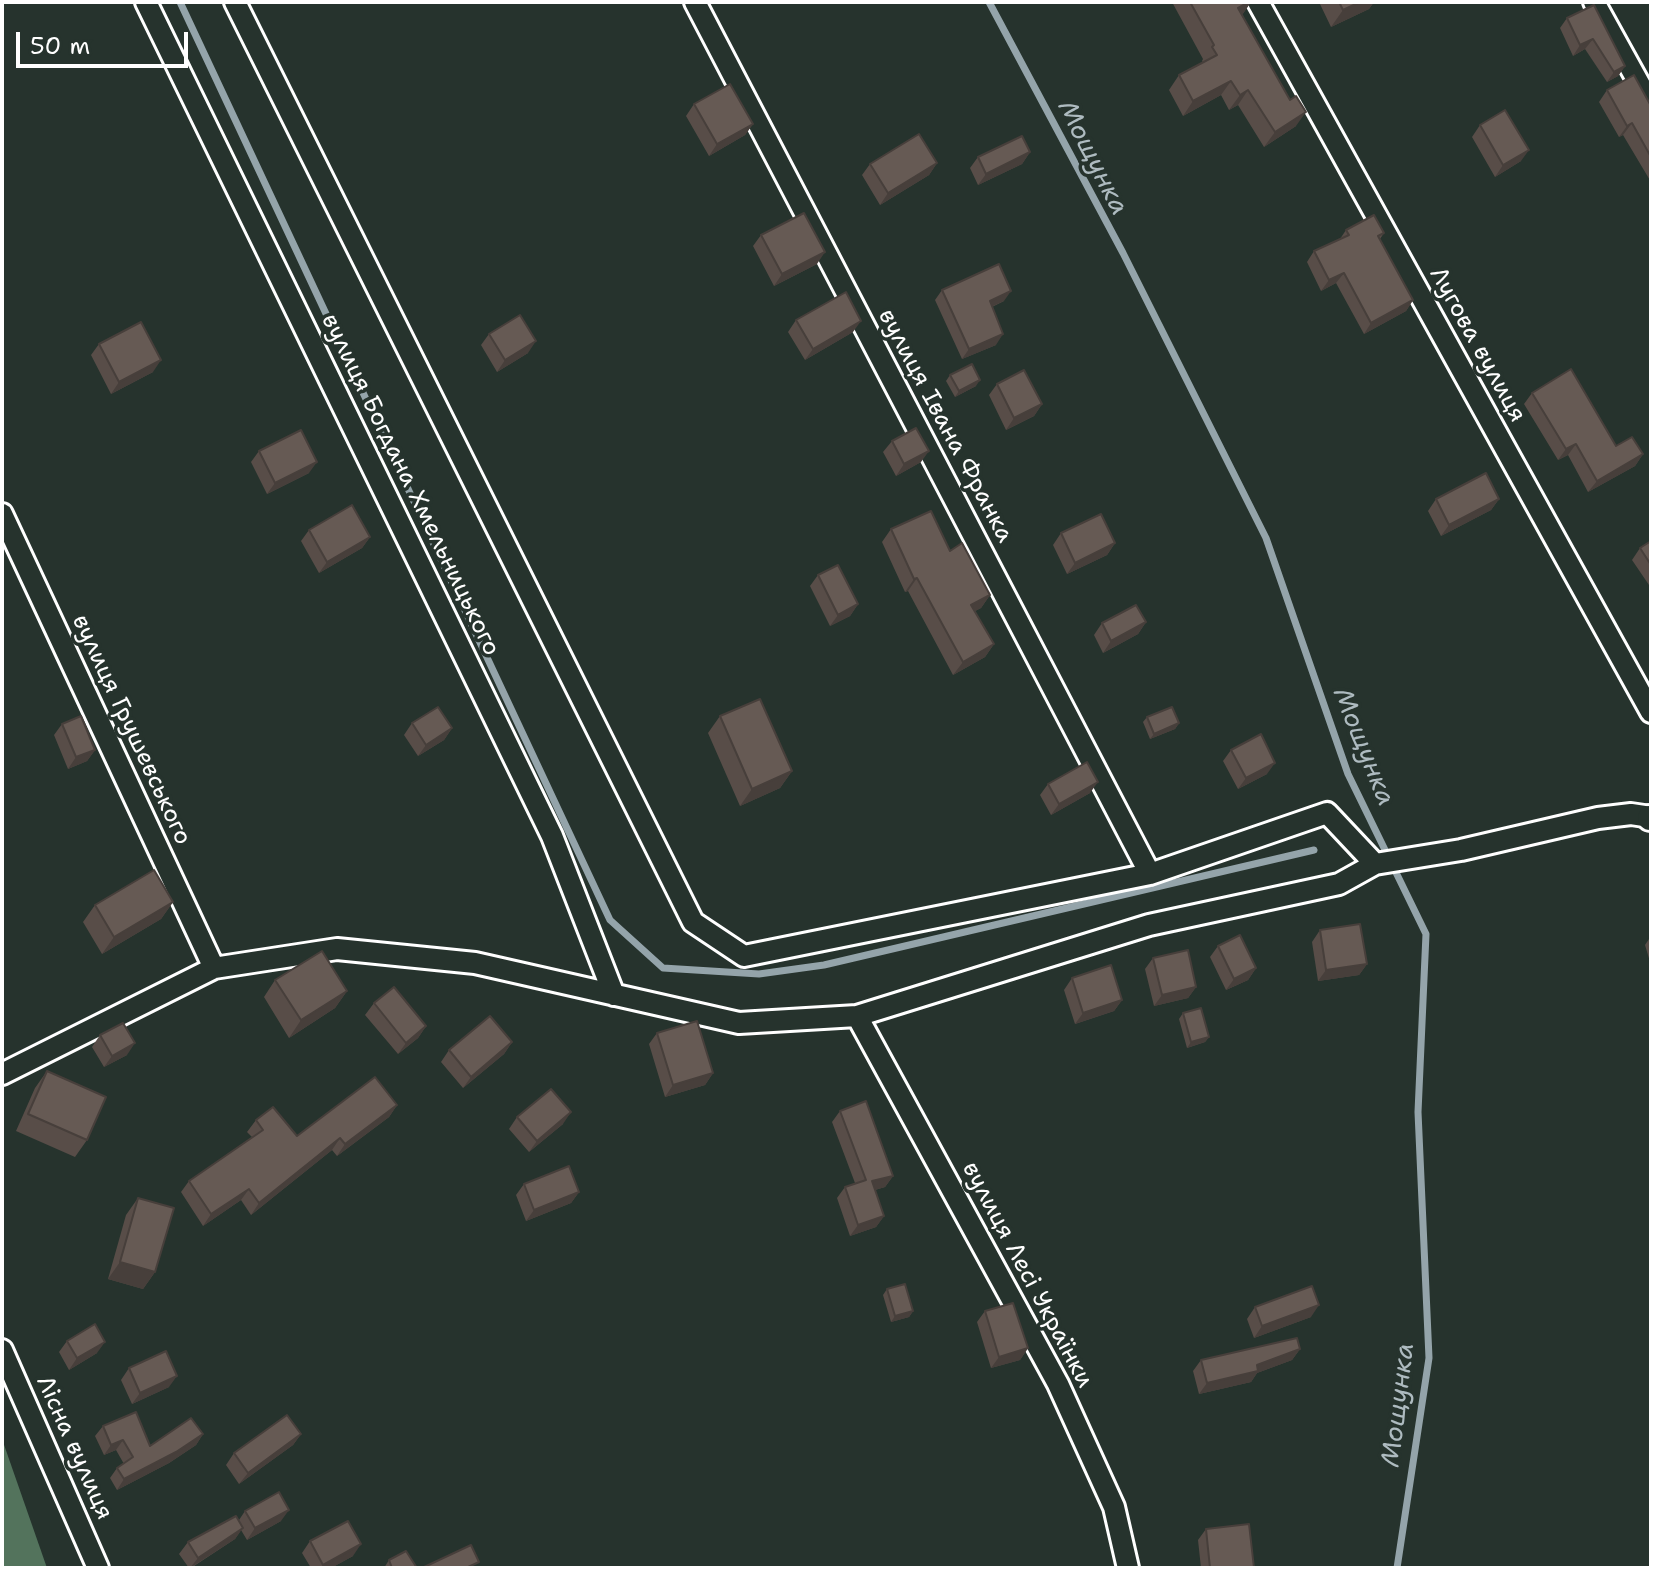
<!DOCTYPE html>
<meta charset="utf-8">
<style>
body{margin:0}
#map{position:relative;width:1653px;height:1570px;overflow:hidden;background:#26332d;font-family:"Shantell Sans",sans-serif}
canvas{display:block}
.frame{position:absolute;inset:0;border:4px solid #fff;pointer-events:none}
.scale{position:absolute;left:16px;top:32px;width:172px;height:36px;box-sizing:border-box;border:4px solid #fff;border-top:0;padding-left:10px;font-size:24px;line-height:28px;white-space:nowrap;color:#fff;-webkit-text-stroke:6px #26332d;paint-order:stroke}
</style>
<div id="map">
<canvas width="1653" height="1570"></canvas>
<div class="frame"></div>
<div class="scale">50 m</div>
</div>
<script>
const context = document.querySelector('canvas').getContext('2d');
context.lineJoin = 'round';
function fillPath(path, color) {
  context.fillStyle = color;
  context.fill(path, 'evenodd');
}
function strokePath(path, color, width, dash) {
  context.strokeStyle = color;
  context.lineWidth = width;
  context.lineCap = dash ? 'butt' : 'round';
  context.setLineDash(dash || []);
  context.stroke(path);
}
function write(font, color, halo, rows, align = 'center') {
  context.font = font + ' "Shantell Sans",sans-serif';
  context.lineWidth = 7;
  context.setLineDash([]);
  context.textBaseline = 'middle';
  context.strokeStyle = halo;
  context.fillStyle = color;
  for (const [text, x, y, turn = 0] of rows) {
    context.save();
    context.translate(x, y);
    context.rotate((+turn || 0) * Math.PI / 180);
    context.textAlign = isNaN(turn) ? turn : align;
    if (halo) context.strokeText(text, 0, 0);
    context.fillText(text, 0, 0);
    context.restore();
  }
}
fillPath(new Path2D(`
 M2 1439 47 1568H2Z`), '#53735c');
strokePath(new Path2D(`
 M180 2 610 920 663 968 759 974 824 965 1314 850
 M989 2 1123 253 1266 538 1348 774 1426 934 1418 1112 1429 1358 1397 1568`), '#94a4aa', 7);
const minor = new Path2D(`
 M146 2 552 836 614 995
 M235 2 693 922 744 956 1150 874 1327 813 1375 864
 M695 2 1150 874
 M1258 2 1651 712
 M1594 2 1651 105
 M2 514 214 968
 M857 1016 1058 1384 1114 1507 1128 1568
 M2 1074 214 968 337 949 475 963 739 1023 857 1016 1149 925 1339 884 1375 864 1461 850 1598 818 1631 814 1651 817
 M2 1350 98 1568`);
const tertiary = new Path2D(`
 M1650 818H1651`);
strokePath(minor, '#fff', 26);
strokePath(tertiary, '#fff', 30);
strokePath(minor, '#26332d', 20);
strokePath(tertiary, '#26332d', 24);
fillPath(new Path2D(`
 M1172 2H1251L1242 15 1296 126 1264 147 1238 105 1229 110 1221 95 1183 116 1169 90 1179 75 1203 63 1202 61 1203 59Z
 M1319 2H1374L1369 9 1331 27Z
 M1567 18 1625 66 1618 76 1607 82 1585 49 1573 56 1560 28Z
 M1607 90 1651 106V182L1623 135 1619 137 1599 102Z
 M694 104 753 124 745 135 709 156 686 116Z
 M1480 125 1521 161 1495 177 1472 137Z
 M1030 152 1022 164 978 185 970 168 978 157Z
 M937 163 929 175 880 205 862 175 870 164Z
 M1346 230 1384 233 1380 239 1413 300 1406 311 1364 334 1336 283 1321 291 1307 262 1314 251 1340 239Z
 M761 235 817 264 774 286 753 246Z
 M942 290 1004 301 992 307 996 345 962 359 935 300Z
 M796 320 853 332 805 360 788 332Z
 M489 334 528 353 497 372 481 345Z
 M99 344 153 372 111 394 91 355Z
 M950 375 976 386 955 397 946 381Z
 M997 384 1042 404 1034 416 1006 430 989 395Z
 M1532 393 1616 446 1643 454 1635 466 1588 492 1568 455 1558 460 1524 404Z
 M892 441 921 462 896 476 883 452Z
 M259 451 309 473 267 494 251 462Z
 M1436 499H1499L1491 510 1441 536 1428 511Z
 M891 529 950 551 990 595 981 608 975 611 994 644 985 657 953 675 908 591 905 592 882 542Z
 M309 530 370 537 362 548 319 573 301 541Z
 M1061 533 1115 543 1107 555 1067 574 1053 545Z
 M1651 541V584L1649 585 1632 560 1640 548Z
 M818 575 858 604 850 616 830 626 810 586Z
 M1146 622 1138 634 1103 653 1094 635 1102 623Z
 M720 716 792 771 780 788 740 806 708 733Z
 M1147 717 1179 723 1175 729 1150 739 1143 722Z
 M412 723 452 728 444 740 418 756 404 735Z
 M62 724 95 750 87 761 68 769 54 735Z
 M1231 750 1267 774 1238 789 1223 761Z
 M1048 784 1090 793 1051 815 1040 795Z
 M173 902 161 919 102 954 83 922 95 905Z
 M1320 930 1367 964 1359 975 1318 981 1312 942Z
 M1651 936V965L1645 945Z
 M1218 946 1256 968 1248 980 1226 990 1210 957Z
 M1153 958 1196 987 1188 998 1154 1006 1145 969Z
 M1072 978 1122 1000 1114 1011 1075 1024 1064 990Z
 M275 980 347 991 335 1008 289 1038 264 997Z
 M374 1003 426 1026 418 1038 398 1054 365 1015Z
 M1183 1013 1209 1037 1205 1042 1187 1048 1179 1019Z
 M657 1033 713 1073 705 1085 665 1097 649 1044Z
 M100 1035 127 1055 104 1067 92 1047Z
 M512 1042 504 1054 463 1088 441 1062 449 1050Z
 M47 1071 87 1140 75 1157 16 1131 35 1088Z
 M397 1105 389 1117 337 1156 332 1150 251 1215 241 1200 203 1226 181 1192 189 1181 252 1137 247 1132 256 1120 297 1136Z
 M840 1111 893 1176 885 1187 875 1190 884 1216 876 1227 850 1236 837 1198 845 1187 855 1183 832 1122Z
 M517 1117 563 1124 529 1152 509 1129Z
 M524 1184 579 1192 571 1203 526 1221 516 1195Z
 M138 1198 155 1272 143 1289 108 1279 126 1215Z
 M887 1289 913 1311 909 1317 891 1322 883 1295Z
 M1255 1307 1311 1317 1254 1338 1247 1319Z
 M985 1311 1028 1348 1020 1360 991 1368 977 1322Z
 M67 1341 97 1353 69 1370 59 1352Z
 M1300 1349 1292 1360 1257 1373 1251 1382 1199 1394 1193 1371 1201 1360Z
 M129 1368 169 1387 132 1404 121 1380Z
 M103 1426 150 1446 203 1434 196 1445 169 1463 117 1490 110 1478 117 1468 124 1464 116 1450 104 1455 95 1436Z
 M301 1434 293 1445 239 1484 226 1465 234 1453Z
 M245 1511 281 1521 247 1540 241 1530 235 1539 191 1568H189L179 1554 188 1542 239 1520Z
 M1206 1529 1254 1568H1201L1198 1540Z
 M310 1541 353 1556 331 1568H311L302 1553Z
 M389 1560 417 1568H384Z`), '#584d48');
fillPath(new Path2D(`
 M1249 2H1251L1242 15 1238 8Z
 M1360 2H1374L1369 9 1331 27 1343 10Z
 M1593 39 1585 49 1573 56 1580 45Z
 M1625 66 1618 76 1607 82 1614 72Z
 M1231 81 1221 95 1183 116 1193 101Z
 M1248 90 1238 105 1229 110 1240 95Z
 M1306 112 1296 126 1264 147 1275 132Z
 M1632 123 1623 135 1619 137 1627 126Z
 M753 124 745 135 709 156 717 144Z
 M1529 150 1521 161 1495 177 1503 165Z
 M1030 152 1022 164 978 185 986 174Z
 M937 163 929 175 880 205 888 193Z
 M825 252 817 264 774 286 782 274Z
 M1344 273 1336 283 1321 291 1329 280Z
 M1011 291 1004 301 982 311 990 301Z
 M1413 300 1406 311 1364 334 1371 323Z
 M861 321 853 332 805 360 813 349Z
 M1003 334 996 345 962 359 969 349Z
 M536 341 528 353 497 372 505 360Z
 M161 360 153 372 111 394 119 382Z
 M980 380 976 386 955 397 959 391Z
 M1042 404 1034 416 1006 430 1014 418Z
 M1576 444 1568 455 1558 460 1566 449Z
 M929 451 921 462 896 476 904 464Z
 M1643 454 1635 466 1588 492 1597 481Z
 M317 462 309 473 267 494 275 483Z
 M1499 499 1491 510 1441 536 1449 525Z
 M370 537 362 548 319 573 327 562Z
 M1115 543 1107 555 1067 574 1075 563Z
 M917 578 908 591 905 592 914 579Z
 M990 595 981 608 962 618 971 605Z
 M858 604 850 616 830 626 838 615Z
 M1146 622 1138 634 1103 653 1111 641Z
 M994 644 985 657 953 675 963 662Z
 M1179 723 1175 729 1150 739 1154 734Z
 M452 728 444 740 418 756 426 745Z
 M95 750 87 761 68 769 76 757Z
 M1275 763 1267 774 1238 789 1246 778Z
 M792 771 780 788 740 806 752 789Z
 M1098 782 1090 793 1051 815 1059 804Z
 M173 902 161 919 102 954 114 937Z
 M1367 964 1359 975 1318 981 1326 970Z
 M1256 968 1248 980 1226 990 1234 979Z
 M1196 987 1188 998 1154 1006 1162 995Z
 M347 991 335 1008 289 1038 301 1020Z
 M1122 1000 1114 1011 1075 1024 1083 1013Z
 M426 1026 418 1038 398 1054 406 1043Z
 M1209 1037 1205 1042 1187 1048 1191 1042Z
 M512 1042 504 1054 463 1088 471 1077Z
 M135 1043 127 1055 104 1067 112 1056Z
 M713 1073 705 1085 665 1097 673 1085Z
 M397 1105 389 1117 337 1156 345 1144Z
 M571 1112 563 1124 529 1152 537 1141Z
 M340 1138 332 1150 251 1215 259 1203Z
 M893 1176 885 1187 864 1193 872 1181Z
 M249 1189 241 1200 203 1226 211 1214Z
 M579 1192 571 1203 526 1221 534 1210Z
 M884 1216 876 1227 850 1236 858 1225Z
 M120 1262 155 1272 143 1289 108 1279Z
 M1319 1305 1311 1317 1254 1338 1262 1326Z
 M913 1311 909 1317 891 1322 895 1316Z
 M105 1342 97 1353 69 1370 77 1358Z
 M1028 1348 1020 1360 991 1368 999 1357Z
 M1300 1349 1292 1360 1257 1373 1251 1382 1199 1394 1207 1383Z
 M177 1376 169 1387 132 1404 140 1393Z
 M203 1434 196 1445 169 1463 117 1490 124 1479Z
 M301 1434 293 1445 239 1484 248 1473Z
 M123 1440 116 1450 104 1455 111 1445Z
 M289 1510 281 1521 247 1540 255 1528Z
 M243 1528 235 1539 190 1568 198 1558Z
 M361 1544 353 1556 331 1568H321L323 1565Z`), '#473f3b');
const building = new Path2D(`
 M1190 2H1249L1238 8 1290 100 1296 96 1306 112 1275 132 1248 90 1240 95 1231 81 1193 101 1179 75 1217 55 1212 47 1214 45Z
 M1339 2H1360L1343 10Z
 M1594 5 1625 66 1614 72 1593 39 1580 45 1567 18Z
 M1634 75 1651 106V157L1632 123 1627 126 1607 90Z
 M730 84 753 124 717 144 694 104Z
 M1505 110 1529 150 1503 165 1480 125Z
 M919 134 937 163 888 193 870 164Z
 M1022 136 1030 152 986 174 978 157Z
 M804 213 825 252 782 274 761 235Z
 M1374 215 1384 233 1378 236 1413 300 1371 323 1344 273 1329 280 1314 251 1349 235 1346 230Z
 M999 264 1011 291 990 301 1003 334 969 349 942 290Z
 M846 292 861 321 813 349 796 320Z
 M520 315 536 341 505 360 489 334Z
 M141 322 161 360 119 382 99 344Z
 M972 364 980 380 959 391 950 375Z
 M1571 369 1616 446 1632 437 1643 454 1597 481 1576 444 1566 449 1532 393Z
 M1024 370 1042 404 1014 418 997 384Z
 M916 428 929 451 904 464 892 441Z
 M301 430 317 462 275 483 259 451Z
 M1486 473 1499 499 1449 525 1436 499Z
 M352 505 370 537 327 562 309 530Z
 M931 511 950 551 962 543 990 595 971 605 994 644 963 662 917 578 914 579 891 529Z
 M1101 514 1115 543 1075 563 1061 533Z
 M1651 541V565L1640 548Z
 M838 565 858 604 838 615 818 575Z
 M1136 605 1146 622 1111 641 1102 623Z
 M760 699 792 771 752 789 720 716Z
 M438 707 452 728 426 745 412 723Z
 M1172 707 1179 723 1154 734 1147 717Z
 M81 716 95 750 76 757 62 724Z
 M1261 734 1275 763 1246 778 1231 750Z
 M1087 762 1098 782 1059 804 1048 784Z
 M154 870 173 902 114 937 95 905Z
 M1360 924 1367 964 1326 970 1320 930Z
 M1240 935 1256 968 1234 979 1218 946Z
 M1188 950 1196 987 1162 995 1153 958Z
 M322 951 347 991 301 1020 275 980Z
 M1111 965 1122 1000 1083 1013 1072 978Z
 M394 987 426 1026 406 1043 374 1003Z
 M1201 1008 1209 1037 1191 1042 1183 1013Z
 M490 1016 512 1042 471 1077 449 1050Z
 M697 1021 713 1073 673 1085 657 1033Z
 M123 1023 135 1043 112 1056 100 1035Z
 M47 1071 106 1097 87 1140 28 1114Z
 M375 1077 397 1105 345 1144 340 1138 259 1203 249 1189 211 1214 189 1181 263 1130 256 1120 273 1107 297 1136Z
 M551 1089 571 1112 537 1141 517 1117Z
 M866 1101 893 1176 872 1181 884 1216 858 1225 845 1187 866 1180 840 1111Z
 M569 1166 579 1192 534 1210 524 1184Z
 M138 1198 174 1208 155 1272 120 1262Z
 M905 1284 913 1311 895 1316 887 1289Z
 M1312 1286 1319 1305 1262 1326 1255 1307Z
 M1013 1303 1028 1348 999 1357 985 1311Z
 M95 1324 105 1342 77 1358 67 1341Z
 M1297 1338 1300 1349 1257 1365 1258 1371 1207 1383 1201 1360Z
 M166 1351 177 1376 140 1393 129 1368Z
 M136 1412 150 1446 191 1418 203 1434 176 1452 124 1479 117 1468 133 1457 123 1440 111 1445 103 1426Z
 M287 1415 301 1434 248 1473 234 1453Z
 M279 1492 289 1510 255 1528 245 1511Z
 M236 1516 243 1528 198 1558 188 1542Z
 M348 1521 361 1544 323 1565 310 1541Z
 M1249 1524 1254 1568H1210L1206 1529Z
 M471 1545 479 1562 466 1568H422Z
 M406 1551 417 1568H392L389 1560Z`);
fillPath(building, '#665a54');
strokePath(building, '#473f3b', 2);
write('24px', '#fff', '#26332d', [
 ["Лугова вулиця",1477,345,61],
 ["вулиця Івана Франка",945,426,62],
 ["вулиця Богдана Хмельницького",410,485,64],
 ["вулиця Грушевського",131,730,65],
 ["вулиця Лесі Українки",1027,1275,62],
 ["Лісна вулиця",74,1448,66]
]);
write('italic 26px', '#aebbc0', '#26332d', [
 ["Мощунка",1092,158,63],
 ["Мощунка",1363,747,68],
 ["Мощунка",1399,1405,-83]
]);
</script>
